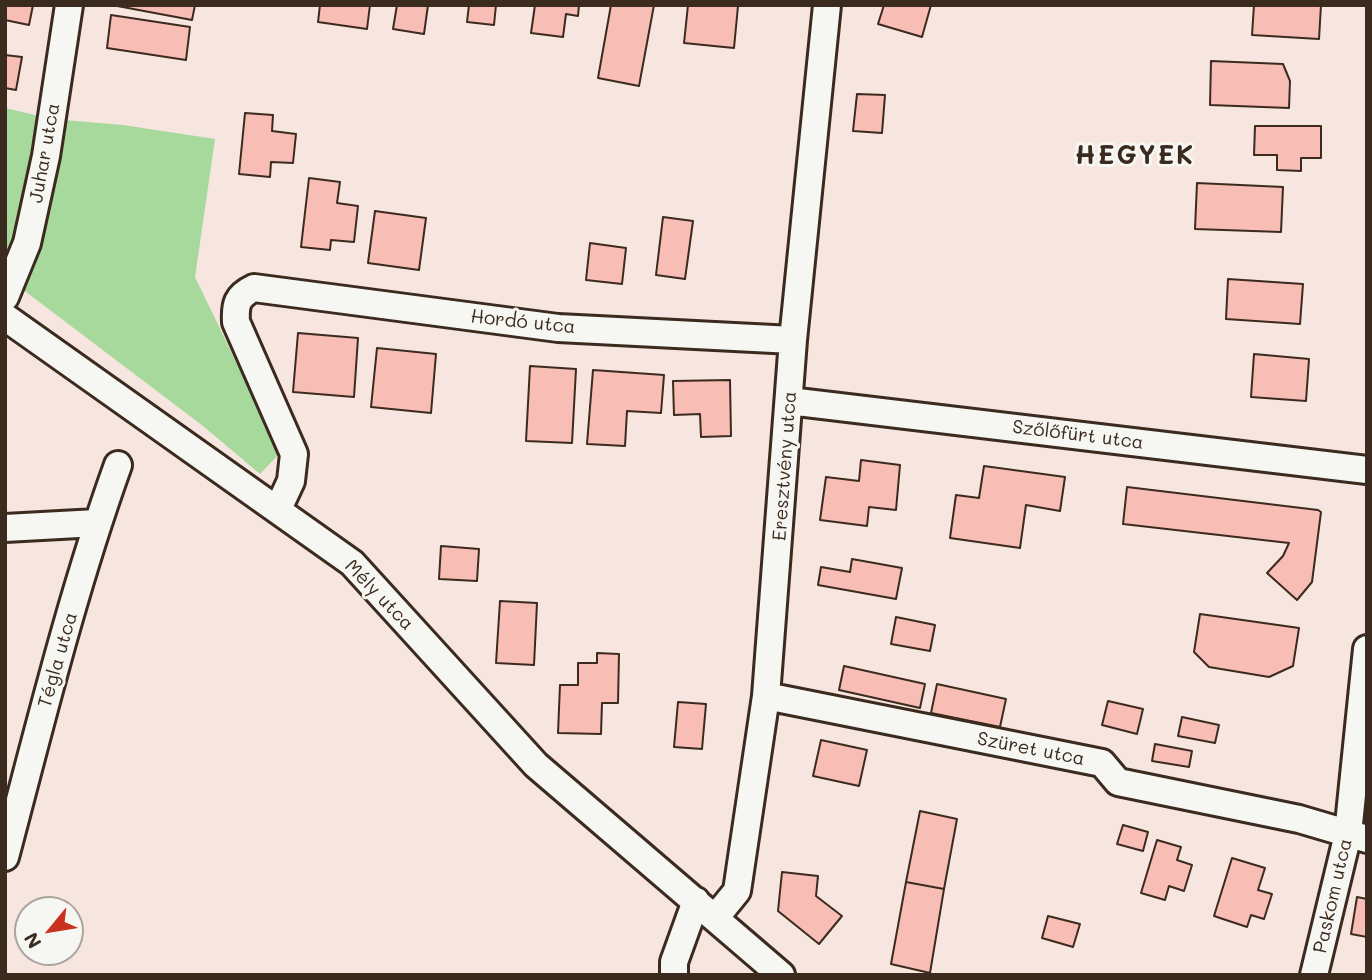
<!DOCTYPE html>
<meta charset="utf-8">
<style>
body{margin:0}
#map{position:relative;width:1372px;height:980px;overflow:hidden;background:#f7e5df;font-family:Mali,sans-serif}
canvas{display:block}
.frame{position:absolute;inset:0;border:7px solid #3b2a1e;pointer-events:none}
.north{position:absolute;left:14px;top:896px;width:70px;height:70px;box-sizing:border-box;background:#f6f6f2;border:2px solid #aba49d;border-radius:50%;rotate:240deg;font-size:19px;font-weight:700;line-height:28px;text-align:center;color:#3b2a1e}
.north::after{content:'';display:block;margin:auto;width:24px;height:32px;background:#c8321e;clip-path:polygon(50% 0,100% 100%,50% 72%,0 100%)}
</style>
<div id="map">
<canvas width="1372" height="980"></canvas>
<div class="frame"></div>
<div class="north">N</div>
</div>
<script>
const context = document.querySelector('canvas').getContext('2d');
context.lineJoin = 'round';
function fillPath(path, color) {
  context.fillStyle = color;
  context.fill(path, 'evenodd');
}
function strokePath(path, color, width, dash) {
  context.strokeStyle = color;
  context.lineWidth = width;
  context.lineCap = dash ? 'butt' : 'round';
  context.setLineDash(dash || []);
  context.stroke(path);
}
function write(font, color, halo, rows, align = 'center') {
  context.font = font + ' Mali,sans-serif';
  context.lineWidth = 6;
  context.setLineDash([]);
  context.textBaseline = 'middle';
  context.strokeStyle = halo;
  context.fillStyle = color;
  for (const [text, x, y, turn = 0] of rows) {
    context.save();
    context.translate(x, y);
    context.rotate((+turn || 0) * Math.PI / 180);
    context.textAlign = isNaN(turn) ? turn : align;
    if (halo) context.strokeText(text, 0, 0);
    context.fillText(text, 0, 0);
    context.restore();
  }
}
fillPath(new Path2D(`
 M5 108 52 119 123 125 215 139 195 277 280 453 260 474 203 426 5 276Z`), '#a6d99b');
const building = new Path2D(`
 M5 5H33L29 25 5 20Z
 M112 5H195L192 20Z
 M320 5H370L367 29 318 22Z
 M397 5H428L424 34 393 29Z
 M469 5H496L494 25 467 22Z
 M535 5H579L578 16 566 14 563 37 531 33Z
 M611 5H654L639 86 598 78Z
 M688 5 738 6 734 48 684 43Z
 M884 5H931L922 37 878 24Z
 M1254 5H1321L1319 39 1252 35Z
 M111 15 190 27 186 60 107 48Z
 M5 55 22 57 16 90 5 88Z
 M1211 61 1283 64 1290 81 1289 108 1210 105Z
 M857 94 885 95 882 133 853 131Z
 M245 113 273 115 272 131 296 134 293 163 271 162 270 177 239 174Z
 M1255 126H1321V158H1301V171L1277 170V155H1254Z
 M309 178 340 182 337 203 358 206 354 242 331 240 330 250 301 247Z
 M1197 183 1283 187 1281 232 1195 229Z
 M375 211 426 218 419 270 368 263Z
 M663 217 693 221 685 279 656 275Z
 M590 243 626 248 622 284 586 280Z
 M1228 279 1303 284 1300 324 1226 319Z
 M298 333 358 338 354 397 293 392Z
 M377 348 436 354 431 413 371 407Z
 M1254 354 1309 359 1306 401 1251 397Z
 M530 366 576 369 572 443 526 441Z
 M593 370 664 375 661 413 627 411 625 446 587 444Z
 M730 380 731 436 701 437 700 414 674 415 673 381Z
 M861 460 900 465 896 510 869 507 867 526 820 520 826 477 859 481Z
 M984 466 1065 477 1060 511 1026 505 1020 548 950 538 956 495 979 498Z
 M1127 487 1318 510 1321 512 1312 582 1297 600 1267 573 1283 556 1289 543 1123 524Z
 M441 546 479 549 477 581 439 579Z
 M852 559 902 568 896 599 818 585 821 567 850 572Z
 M500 601 537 603 534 665 496 663Z
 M1200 614 1299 628 1293 666 1269 677 1209 667 1194 652Z
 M896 617 935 625 930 651 891 644Z
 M597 653 619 654 618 703H602L601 734 558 733 560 685H578V663H597Z
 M844 666 925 684 920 708 839 690Z
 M937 684 1006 699 1000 727 931 713Z
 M1108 701 1143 709 1137 734 1102 725Z
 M678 702 706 704 702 749 674 747Z
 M1182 717 1219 725 1215 743 1178 736Z
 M821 740 867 750 859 786 813 776Z
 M1155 744 1192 751 1189 767 1152 761Z
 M920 811 957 819 944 889 906 882Z
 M1123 825 1148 832 1143 851 1117 844Z
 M1157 840 1181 847 1177 860 1192 865 1184 891 1169 886 1165 900 1141 893Z
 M1232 858 1265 868 1258 890 1272 894 1264 919 1251 915 1247 927 1214 916Z
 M782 872 818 876 816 896 842 916 819 944 778 911Z
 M906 882 944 889 930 973 891 964Z
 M1357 897 1367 899V937L1351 934Z
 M1048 916 1080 924 1073 947 1042 938Z`);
fillPath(building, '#f8bdb4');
strokePath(building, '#3b2a1e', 2);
const minor = new Path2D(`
 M5 297 27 243 46 156 69 5
 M5 317 352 563 536 765 781 975
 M789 401 1367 470
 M278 509 291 481 294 454 236 322C235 304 237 296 254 288L558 328 793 340
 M5 528 97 523
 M766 696 1102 763 1118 782 1299 819 1367 839
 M5 857C40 725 72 593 118 465
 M715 918 737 891 766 696 793 340 827 5
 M674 975V962L696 901
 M1314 975 1348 834 1367 649`);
strokePath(minor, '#3b2a1e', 32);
strokePath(minor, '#f6f6f2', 26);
write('19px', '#3b2a1e', '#f6f6f2', [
 ["Juhar utca",45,153,-80],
 ["Hordó utca",523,322,6],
 ["Szőlőfürt utca",1078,435,7],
 ["Eresztvény utca",785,466,-86],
 ["Mély utca",379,595,46],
 ["Tégla utca",58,660,-74],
 ["Szüret utca",1031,749,11],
 ["Paskom utca",1333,896,-77]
]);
context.letterSpacing = '2px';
write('bold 26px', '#3b2a1e', '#f6f6f2', [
 ["HEGYEK",1135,156]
]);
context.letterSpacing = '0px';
</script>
